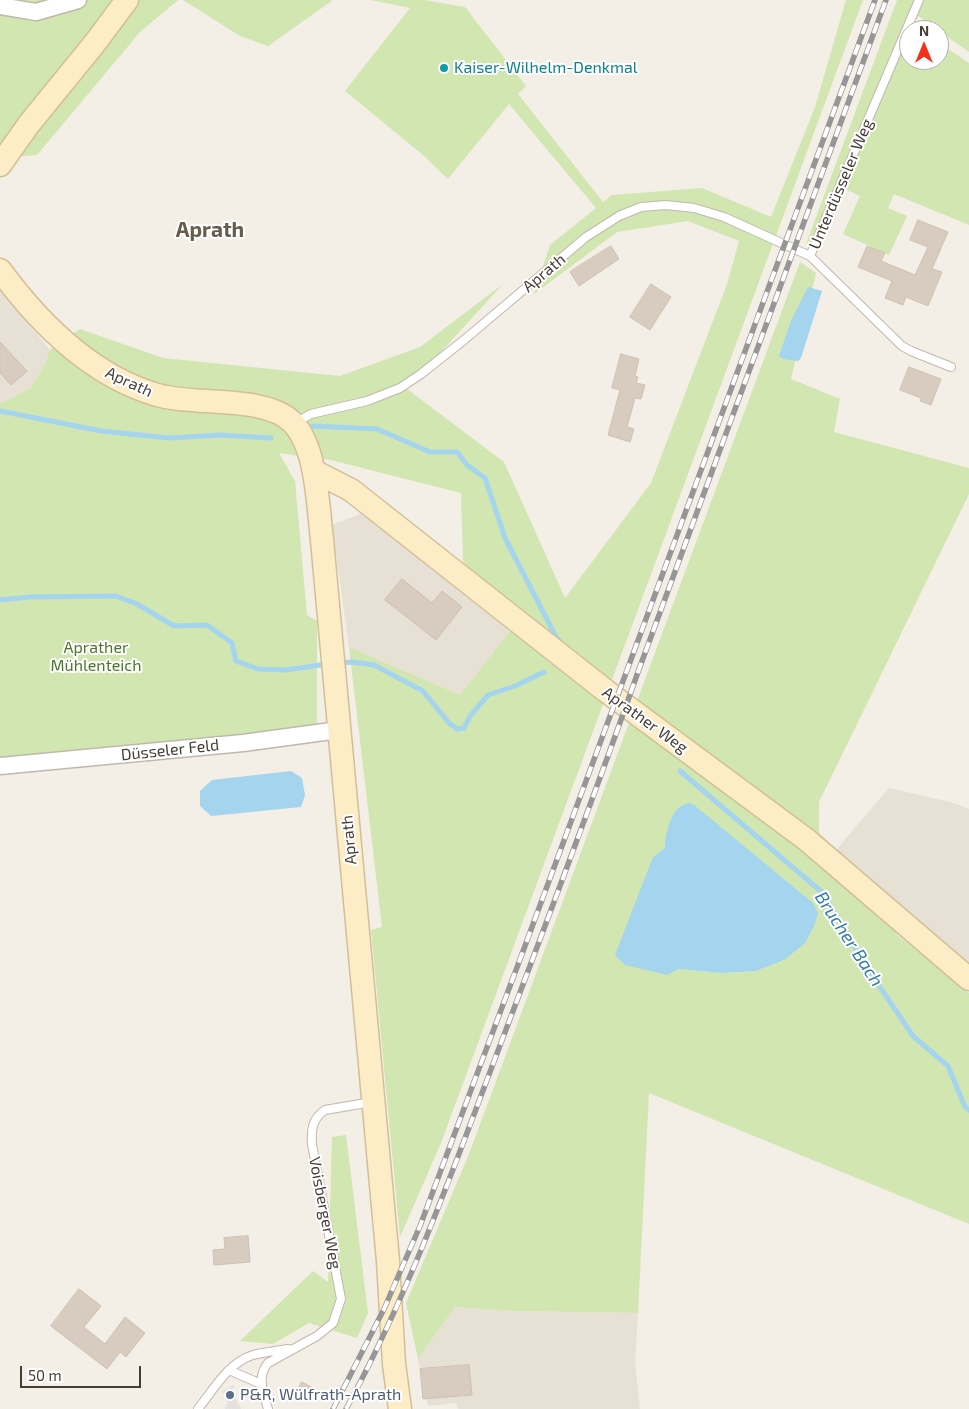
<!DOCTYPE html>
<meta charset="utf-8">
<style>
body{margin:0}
#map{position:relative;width:969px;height:1409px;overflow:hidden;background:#f3eee6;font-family:"Exo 2",sans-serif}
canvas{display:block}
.north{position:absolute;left:899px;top:20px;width:50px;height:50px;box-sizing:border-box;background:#fff;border:1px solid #b5b2af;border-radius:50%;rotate:0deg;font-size:14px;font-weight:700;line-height:20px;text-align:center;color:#453e36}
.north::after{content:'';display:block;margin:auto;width:18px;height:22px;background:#f5301b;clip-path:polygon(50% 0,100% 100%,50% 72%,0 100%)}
.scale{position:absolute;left:20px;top:1366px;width:121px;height:22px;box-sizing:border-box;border:2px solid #453e36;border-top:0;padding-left:6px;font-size:15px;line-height:18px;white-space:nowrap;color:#453e36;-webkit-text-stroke:4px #fff;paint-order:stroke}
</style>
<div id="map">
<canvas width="969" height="1409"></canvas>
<div class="north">N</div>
<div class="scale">50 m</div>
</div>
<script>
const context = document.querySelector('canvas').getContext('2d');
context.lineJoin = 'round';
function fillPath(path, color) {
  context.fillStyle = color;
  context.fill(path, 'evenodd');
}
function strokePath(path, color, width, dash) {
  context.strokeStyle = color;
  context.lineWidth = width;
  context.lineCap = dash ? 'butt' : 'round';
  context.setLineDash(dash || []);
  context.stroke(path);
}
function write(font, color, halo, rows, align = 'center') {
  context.font = font + ' "Exo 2",sans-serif';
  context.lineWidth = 4;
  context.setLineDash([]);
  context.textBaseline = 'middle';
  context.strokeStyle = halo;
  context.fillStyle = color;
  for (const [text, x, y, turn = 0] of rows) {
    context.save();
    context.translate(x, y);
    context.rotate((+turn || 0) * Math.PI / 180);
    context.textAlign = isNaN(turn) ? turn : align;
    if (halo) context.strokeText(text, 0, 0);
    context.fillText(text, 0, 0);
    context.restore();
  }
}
fillPath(new Path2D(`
 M0 290 50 350 44 366 31 388 0 404Z
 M362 513 510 631 460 695 349 647 332 525Z
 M889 788 954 803 969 809V965L836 850Z
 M455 1307 514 1311 638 1313 635 1361 640 1409H458L456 1403 428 1406 418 1359Z`), '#e7e0d5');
fillPath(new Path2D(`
 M0 0H178L140 32 37 155 0 158Z
 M183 0H333L268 46 240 36Z
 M371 0H424L465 7 526 86 518 94 603 202 612 195 702 188 771 217 815 107 846 0H863L441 1143 400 1237 371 930 382 927 349 647 460 695 510 631 463 561 461 493 331 460 279 453 295 481 307 615 317 621V726L281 729 0 768V404L31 388 44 366 50 350 80 329 163 358 340 376 420 347 503 284 407 389 504 462 565 598 651 483 727 284 739 241 688 221 617 232 534 294 550 245 596 208 509 104 448 179 423 155 345 91 410 8Z
 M897 0H915L819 226 810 244H806Z
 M924 0H969V52L917 15Z
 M909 38V60H939V43L969 63V225L894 194 888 208 907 216 889 255 843 234 860 196 843 188 907 39Z
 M800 262 816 273 791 379 840 399 834 432 969 468V494L819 802V833L836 850 945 944 895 933 969 993V1224L649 1093 638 1313 514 1311 455 1307 418 1359 406 1303 469 1154ZM683 804 784 960 756 971 722 973 678 969 653 857 665 848C669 832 670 815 683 804Z
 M346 1135 368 1313 357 1338 309 1323 273 1344 240 1341 313 1271 328 1282 332 1137Z`), '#d1e6b0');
fillPath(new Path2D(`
 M235 1384 232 1391 241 1409H225L227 1404V1397L226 1393 221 1392Z`), '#e4e1de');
fillPath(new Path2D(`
 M808 287 822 291 801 358 798 361 783 359 779 356 791 321Z
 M291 771 302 778 305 795 301 807 211 816 200 806V791L212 780Z
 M689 803 694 805 813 903 818 913 814 926 805 943 784 960 756 971 722 973 678 969 667 975 625 965 615 955 653 857 665 848C665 834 671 805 689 803Z`), '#a4d4ee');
strokePath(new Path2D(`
 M0 411 101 431 169 438 220 435 271 438
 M313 426 377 429 430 452H457L467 465 485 478 505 538 556 637 560 641
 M0 600 30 597 116 596 137 604 174 626 207 625 232 643 236 661 258 669 286 670 327 664
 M338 663 353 662 374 665 423 691 449 723 457 729 464 728 470 716 488 695 515 686 544 672
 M680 771 824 894 863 962 913 1036 948 1066 965 1107 969 1110`), '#a4d4ee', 5);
const building = new Path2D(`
 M918 220 948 232 932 269 942 272 928 306 906 297 903 305 885 298 892 281 858 267 867 246 885 253 881 261 915 275 928 247 910 240Z
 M611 246 619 259 579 286 570 272Z
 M651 284 671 297 650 330 630 317Z
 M0 342 27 371 11 385 0 373Z
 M621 354 639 359 635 376 638 377 636 383 645 385 641 399 635 398 627 427 634 429 630 442 608 435 620 390 612 388Z
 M909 367 941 379 931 405 920 401 921 398 900 390Z
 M402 579 432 603 442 591 462 607 436 640 385 600Z
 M248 1236 250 1262 214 1265 213 1250 225 1249 224 1238Z
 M79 1289 101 1306 84 1327 105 1344 125 1317 145 1333 126 1357 120 1352 107 1369 51 1326Z
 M469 1365 472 1395 423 1399 420 1369Z
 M302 1382 315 1389 308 1402 295 1395Z`);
fillPath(building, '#d7ccbf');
strokePath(building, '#cfc1af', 1);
const lane = new Path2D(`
 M810 256 919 0
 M295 423 311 414 367 401 400 388 421 374 464 340 586 237 619 216 641 207 666 205 694 208 724 217 810 256 902 346 911 351 951 367
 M229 1370 261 1384
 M198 1409C213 1390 229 1362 253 1355 264 1352 276 1351 288 1349
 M268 1409C264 1394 256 1377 268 1363L317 1336 333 1323 341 1299 312 1144C311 1130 312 1119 325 1110L372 1102`);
const street = new Path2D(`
 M0 6 36 12 78 0
 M0 766 243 743 339 730`);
const secondary = new Path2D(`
 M0 165 29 124 95 43 127 0
 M0 270C39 323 89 374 154 394 193 407 266 394 293 423 317 448 318 507 322 540L388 1261 394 1364 400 1409
 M314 471 351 490 606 691 807 840 969 979`);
strokePath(lane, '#c1b8ac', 10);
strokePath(street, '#c1b8ac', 19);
strokePath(secondary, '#d2bf97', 25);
strokePath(lane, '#fff', 8);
strokePath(street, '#fff', 16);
strokePath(secondary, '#fdedc6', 22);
const rail = new Path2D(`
 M333 1409 384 1309 420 1226 522 954 875 0
 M346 1409C406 1299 449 1181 493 1064 542 934 592 803 638 672L886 0`);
strokePath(rail, '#969696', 5.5);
strokePath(rail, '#fff', 4, [11]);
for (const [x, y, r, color] of [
 [444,68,5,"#0f9aa8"],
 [230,1395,5,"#5c6f8a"]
]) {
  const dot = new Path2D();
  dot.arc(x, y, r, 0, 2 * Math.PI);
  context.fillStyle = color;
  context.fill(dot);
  strokePath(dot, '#fff', 2);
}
write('16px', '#0d838f', '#fff', [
 ["Kaiser-Wilhelm-Denkmal",454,68]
], 'left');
write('16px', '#453e36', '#fff', [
 ["Unterdüsseler Weg",841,184,-67],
 ["Aprath",544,273,-40],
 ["Aprath",129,382,25],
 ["Aprather Weg",645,720,36],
 ["Düsseler Feld",170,750,-6],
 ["Aprath",349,840,-95],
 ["Voisberger Weg",325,1213,79]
]);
write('16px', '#4b762a', '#fff', [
 ["Aprather",96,648],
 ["Mühlenteich",96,666]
]);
write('16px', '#4e5e75', '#fff', [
 ["P&R, Wülfrath-Aprath",240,1395]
], 'left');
write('italic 18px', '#2f7ba7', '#fff', [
 ["Brucher Bach",849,939,57]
]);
write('bold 21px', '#685c4d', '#fff', [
 ["Aprath",210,230]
]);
</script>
